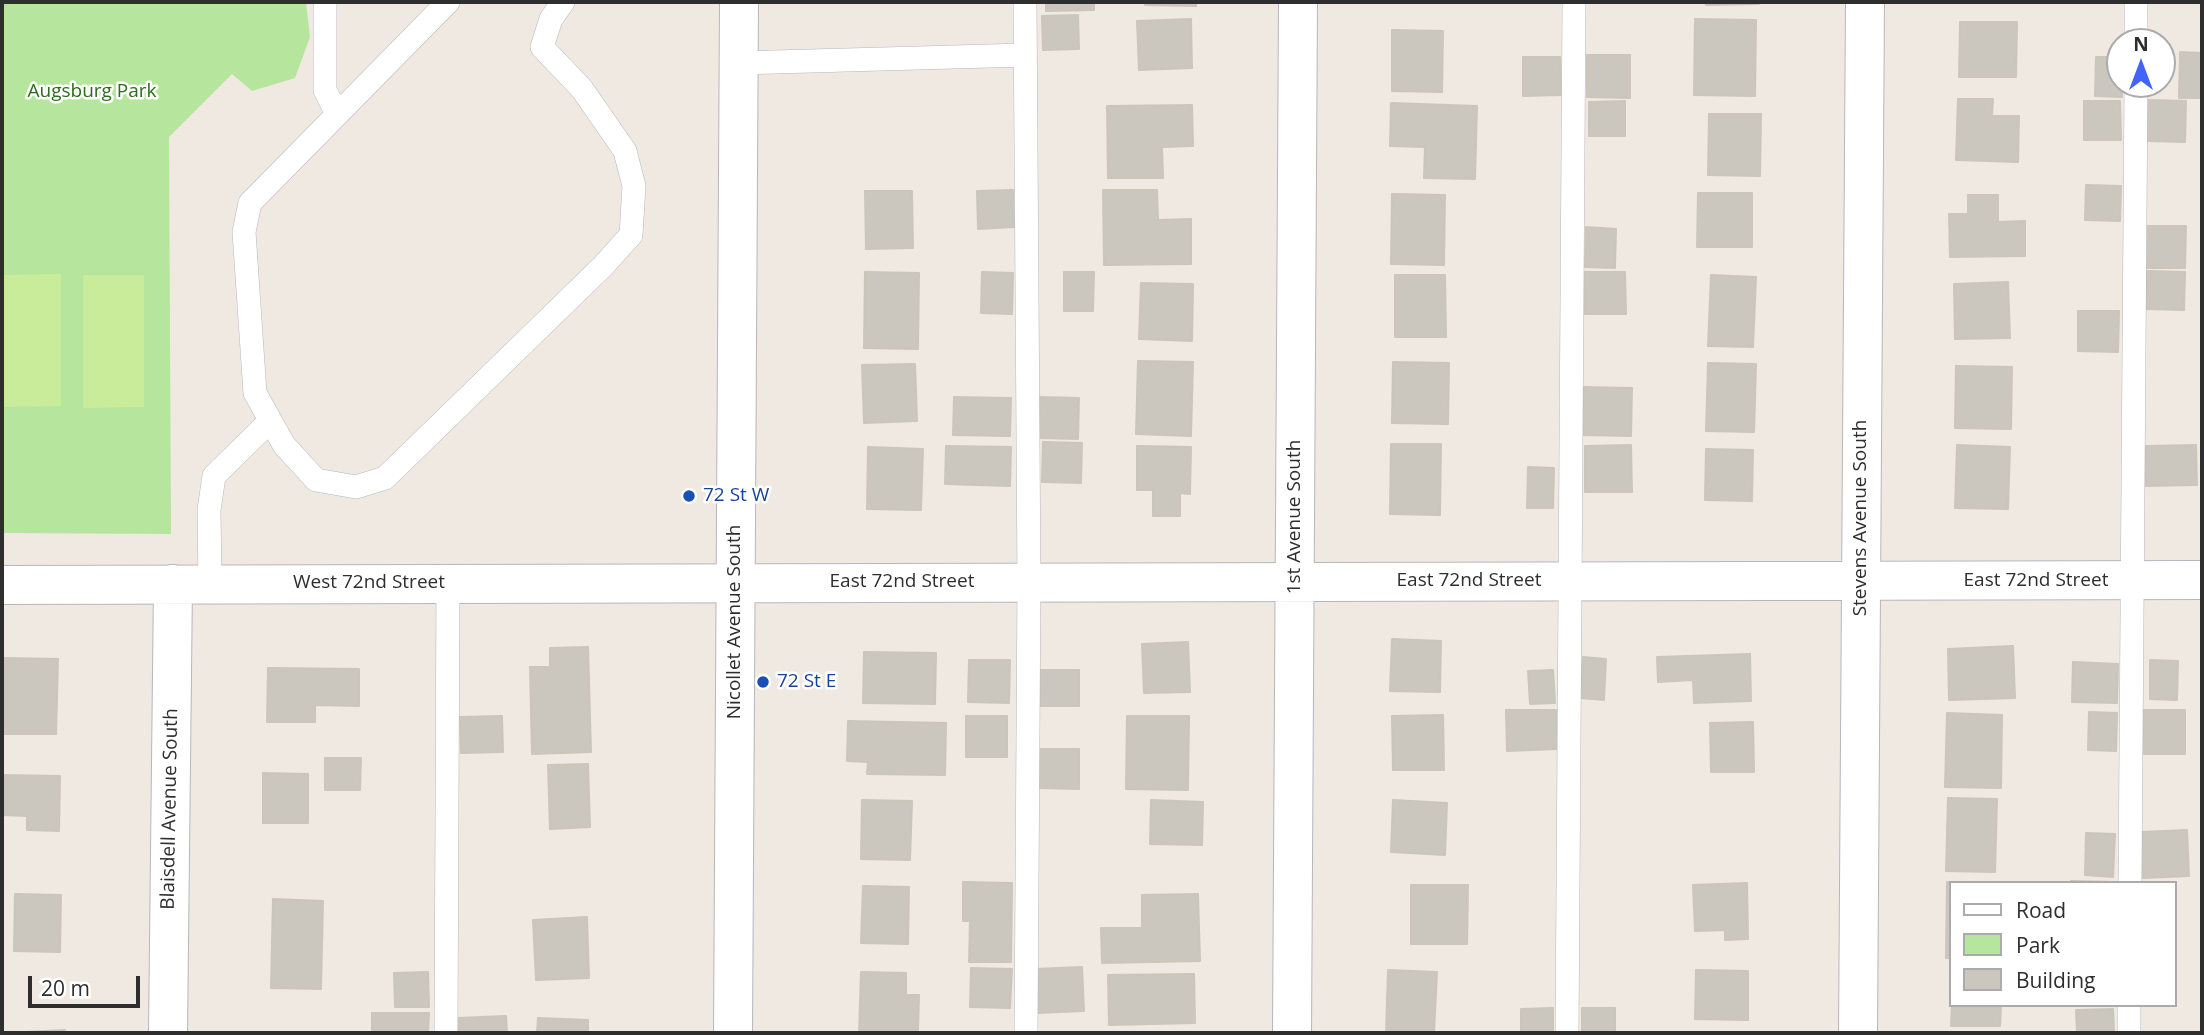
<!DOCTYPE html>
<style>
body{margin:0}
#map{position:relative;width:2204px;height:1035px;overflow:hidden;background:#efe9e1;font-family:"Open Sans",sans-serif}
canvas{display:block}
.frame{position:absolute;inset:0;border:4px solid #2e2e2e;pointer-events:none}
.legend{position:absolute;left:1949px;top:881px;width:228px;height:126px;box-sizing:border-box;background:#fff;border:2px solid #ababab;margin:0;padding:9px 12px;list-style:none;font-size:21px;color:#2e2e2e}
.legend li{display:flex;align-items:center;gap:14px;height:35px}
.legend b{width:35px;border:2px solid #ababab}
.north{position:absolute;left:2106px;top:28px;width:70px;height:70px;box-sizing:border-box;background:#fff;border:2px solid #ababab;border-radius:50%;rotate:0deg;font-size:19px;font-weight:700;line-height:28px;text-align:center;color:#2e2e2e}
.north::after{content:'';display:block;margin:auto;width:24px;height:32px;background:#4264fb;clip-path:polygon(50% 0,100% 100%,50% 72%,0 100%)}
.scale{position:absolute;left:28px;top:976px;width:112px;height:32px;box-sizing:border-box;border:4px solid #2e2e2e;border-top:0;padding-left:9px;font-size:21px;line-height:24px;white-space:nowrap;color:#2e2e2e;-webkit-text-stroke:5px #fff;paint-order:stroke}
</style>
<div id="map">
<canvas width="2204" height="1035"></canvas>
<div class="frame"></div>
<ul class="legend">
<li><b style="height:9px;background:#fff"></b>Road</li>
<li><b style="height:19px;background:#b6e59e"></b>Park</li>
<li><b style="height:19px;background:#cbc7bf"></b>Building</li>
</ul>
<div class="north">N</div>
<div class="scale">20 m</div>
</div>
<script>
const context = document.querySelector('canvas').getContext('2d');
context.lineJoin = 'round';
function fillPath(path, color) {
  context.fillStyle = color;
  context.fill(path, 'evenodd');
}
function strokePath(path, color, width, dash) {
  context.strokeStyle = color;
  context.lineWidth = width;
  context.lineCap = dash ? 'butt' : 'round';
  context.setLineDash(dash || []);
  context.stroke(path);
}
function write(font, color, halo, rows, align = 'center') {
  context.font = font + ' "Open Sans",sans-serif';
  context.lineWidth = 5;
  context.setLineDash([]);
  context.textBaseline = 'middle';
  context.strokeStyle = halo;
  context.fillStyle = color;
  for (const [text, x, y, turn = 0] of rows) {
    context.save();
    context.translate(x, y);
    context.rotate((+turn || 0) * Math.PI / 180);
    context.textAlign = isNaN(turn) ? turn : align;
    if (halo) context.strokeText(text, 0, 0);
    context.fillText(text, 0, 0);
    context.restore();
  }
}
fillPath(new Path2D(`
 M2 2H306L310 37 295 78 252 91 232 74 169 137 171 534 2 533Z`), '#b6e59e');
fillPath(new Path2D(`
 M61 274V406L2 407V275Z
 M83 275H144V407L83 408Z`), '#c9ec9a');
const building = new Path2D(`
 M1046 2H1094V10L1046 11Z
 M1146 2H1196V6L1145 5Z
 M1706 2H1759V4L1706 5Z
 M1078 15 1079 49 1043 50 1042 16Z
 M1191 19 1192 68 1139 70 1137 21Z
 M1695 19 1756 20 1755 96 1694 95Z
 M1960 22H2017L2016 77H1959Z
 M1392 30 1443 31 1442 92 1392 91Z
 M2180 52 2202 53V98H2179Z
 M1587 55H1630V98L1587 97Z
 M1523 57H1560L1561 95 1523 96Z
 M2096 57H2120L2122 97 2095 96Z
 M1958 99H1993L1992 116H2019L2018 162 1956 160Z
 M2148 100 2186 101 2185 142 2147 141Z
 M1625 101V136H1589V102Z
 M2084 101H2120L2121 140H2084Z
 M1391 103 1477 106 1475 179 1424 178 1425 147 1390 146Z
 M1192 105 1193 146 1162 147 1163 178H1108L1107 106Z
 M1709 114H1761L1760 176 1708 175Z
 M2086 185 2121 186 2120 221 2085 220Z
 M1013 190 1014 227 978 229 977 191Z
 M1103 190H1157L1158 220 1191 219V264L1104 265Z
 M865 191H912L913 248 866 249Z
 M1698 193H1752V247H1697Z
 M1392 194 1445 195 1444 265 1391 264Z
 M1968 195H1998V222L2025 221V256L1950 257 1949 214H1968Z
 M2147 226H2186L2185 268H2146Z
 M1586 227 1616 229 1615 268 1585 267Z
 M2147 271 2185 272 2184 310 2146 309Z
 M865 272 919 273 918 349 864 348Z
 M982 272 1013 273 1012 314 981 313Z
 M1064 272H1094L1093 311H1064Z
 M1585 272H1625L1626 314H1585Z
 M1395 275H1445L1446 337H1395Z
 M1711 275 1756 277 1753 347 1708 346Z
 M2008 282 2010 338 1955 339 1954 284Z
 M1141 283 1193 284 1192 341 1139 339Z
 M2078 311H2119L2118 352 2078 351Z
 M1138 361 1193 362 1191 436 1136 434Z
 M1393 362 1449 363 1448 424 1392 423Z
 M1708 363 1756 364 1754 432 1706 431Z
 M915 364 917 421 864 423 862 365Z
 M1956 366 2012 367 2011 429 1955 428Z
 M1584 387 1632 388 1631 436 1583 435Z
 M954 397 1011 398 1010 436 953 435Z
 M1040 397 1079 398 1078 439 1039 438Z
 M1043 442 1082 443 1081 483 1042 482Z
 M1391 444H1441L1440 515 1390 514Z
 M1631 445 1632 492H1585V446Z
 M1957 445 2010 447 2008 509 1955 508Z
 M2196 445 2197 485 2146 486V446Z
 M946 446 1011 447 1010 486 945 484Z
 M1137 446 1191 447 1190 494 1180 493V516H1153V490H1137Z
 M868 447 923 449 921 510 867 509Z
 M1706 449 1753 450 1752 501 1705 500Z
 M1528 467 1554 468 1553 508H1527Z
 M1392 639 1441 641 1440 692 1390 691Z
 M1188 642 1190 692 1144 693 1142 644Z
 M2013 646 2015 698 1949 700 1948 649Z
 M588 647 591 752 532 754 530 667H550V648Z
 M864 652 936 653 935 704 863 703Z
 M1750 654 1751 701 1694 703 1693 680 1658 682 1657 657Z
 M1583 657 1606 659 1604 700 1581 698Z
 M2 658 58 659 56 734H2Z
 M969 660H1010L1009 703 968 702Z
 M2150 660 2178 661 2177 700 2150 699Z
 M2073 662 2118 664 2117 703 2072 702Z
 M268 668 359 669V706L315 705V722H267Z
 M1040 670H1079V706H1040Z
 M1553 670 1555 703 1530 704 1528 671Z
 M1506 710H1556L1557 749 1507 751Z
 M2143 710H2185V754H2143Z
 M2089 712 2117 713 2116 751 2088 750Z
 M1947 713 2002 715 2001 788 1945 787Z
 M1443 715 1444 770H1393L1392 716Z
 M502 716 503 752 461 753 460 717Z
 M966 716H1007V757H966Z
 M1127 716H1189L1188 790 1126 789Z
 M848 721 946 723 945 775 867 774 868 762 847 761Z
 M1753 722 1754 772H1711L1710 723Z
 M1039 749H1079V789L1039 788Z
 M325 758H361L360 790H325Z
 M588 764 590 827 550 829 548 765Z
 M263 773 308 774V823H263Z
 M2 775 60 776 59 831 27 830V816L2 815Z
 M1948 798 1997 799 1995 872 1946 871Z
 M862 800 912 801 910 860 861 859Z
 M1151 800 1203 802 1202 845 1150 844Z
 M1393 800 1447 803 1445 855 1391 852Z
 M2187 830 2189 876 2143 878 2141 832Z
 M2086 833 2115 834 2113 877 2085 875Z
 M2071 881 2114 882V883H2071Z
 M963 882 1012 883 1011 962H969L970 921H963Z
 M1947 882 1970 883H1950V958H1946Z
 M1747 883 1748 939 1725 940V930L1695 931 1693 885Z
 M1411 885H1468L1467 944H1411Z
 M863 886 909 887 908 944 861 943Z
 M15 894 61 895 60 952 14 951Z
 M1198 894 1200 961 1102 963 1101 928H1142V895Z
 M273 899 323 901 321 989 271 988Z
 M587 917 589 978 536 980 533 920Z
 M1082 967 1084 1011 1037 1013 1035 969Z
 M971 968 1012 969 1010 1008 970 1007Z
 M1388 970 1437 972 1434 1033H1386Z
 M1696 970 1748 971V1020L1695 1019Z
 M428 972 429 1007H395L394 973Z
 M861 972 906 973V995H919L918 1030H905V1033H859Z
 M1194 974 1195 1023 1109 1025 1108 975Z
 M1952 1005H2001L2000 1026H1951Z
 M1553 1008V1033H1521V1009Z
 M1582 1008H1615V1033H1582Z
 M2113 1009 2114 1033H2077L2076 1010Z
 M372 1013H429L428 1033H372Z
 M506 1016 507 1033H458L457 1018Z
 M538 1018 588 1020V1033H537Z
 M65 1030V1033H25V1032Z`);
fillPath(building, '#cbc7bf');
strokePath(building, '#cbc5ba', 2);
const lane = new Path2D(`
 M325 2V90L337 114
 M448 2 250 203 244 232 255 393 284 445 316 480 356 487 385 478 603 266 631 235 634 186 625 151 582 89 542 47 551 19 563 2
 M1025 2 1029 582 1026 1033
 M2136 42V2
 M739 63 1025 55
 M210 584 209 510 214 476 270 421
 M2130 883 2136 84
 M446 1033 448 583
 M1567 1033 1574 2
 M2129 1033V1005`);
const street = new Path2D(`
 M2 585 2202 580
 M168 1033 173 584
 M1292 1033 1298 2
 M1858 1033 1865 2`);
const secondary = new Path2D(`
 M733 1033 739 2`);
strokePath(lane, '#b4b7c1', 24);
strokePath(street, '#b4b7c1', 40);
strokePath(secondary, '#b4b7c1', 40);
strokePath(lane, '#fff', 23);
strokePath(street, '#fff', 38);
strokePath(secondary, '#fff', 38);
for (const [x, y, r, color] of [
 [689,496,7,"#1a4fb4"],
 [763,682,7,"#1a4fb4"]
]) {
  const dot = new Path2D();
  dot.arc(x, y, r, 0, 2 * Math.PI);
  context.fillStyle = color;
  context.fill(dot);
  strokePath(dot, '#fff', 2.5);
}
write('19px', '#2c6e1b', '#fff', [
 ["Augsburg Park",92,92]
]);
write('19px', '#164399', '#fff', [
 ["72 St W",703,496],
 ["72 St E",777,682]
], 'left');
write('19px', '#2e2e2e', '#fff', [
 ["1st Avenue South",1295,517,-90],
 ["Stevens Avenue South",1861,518,-90],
 ["East 72nd Street",1469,581],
 ["East 72nd Street",2036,581],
 ["East 72nd Street",902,582],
 ["West 72nd Street",369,583],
 ["Nicollet Avenue South",735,622,-90],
 ["Blaisdell Avenue South",170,809,-89]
]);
</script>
